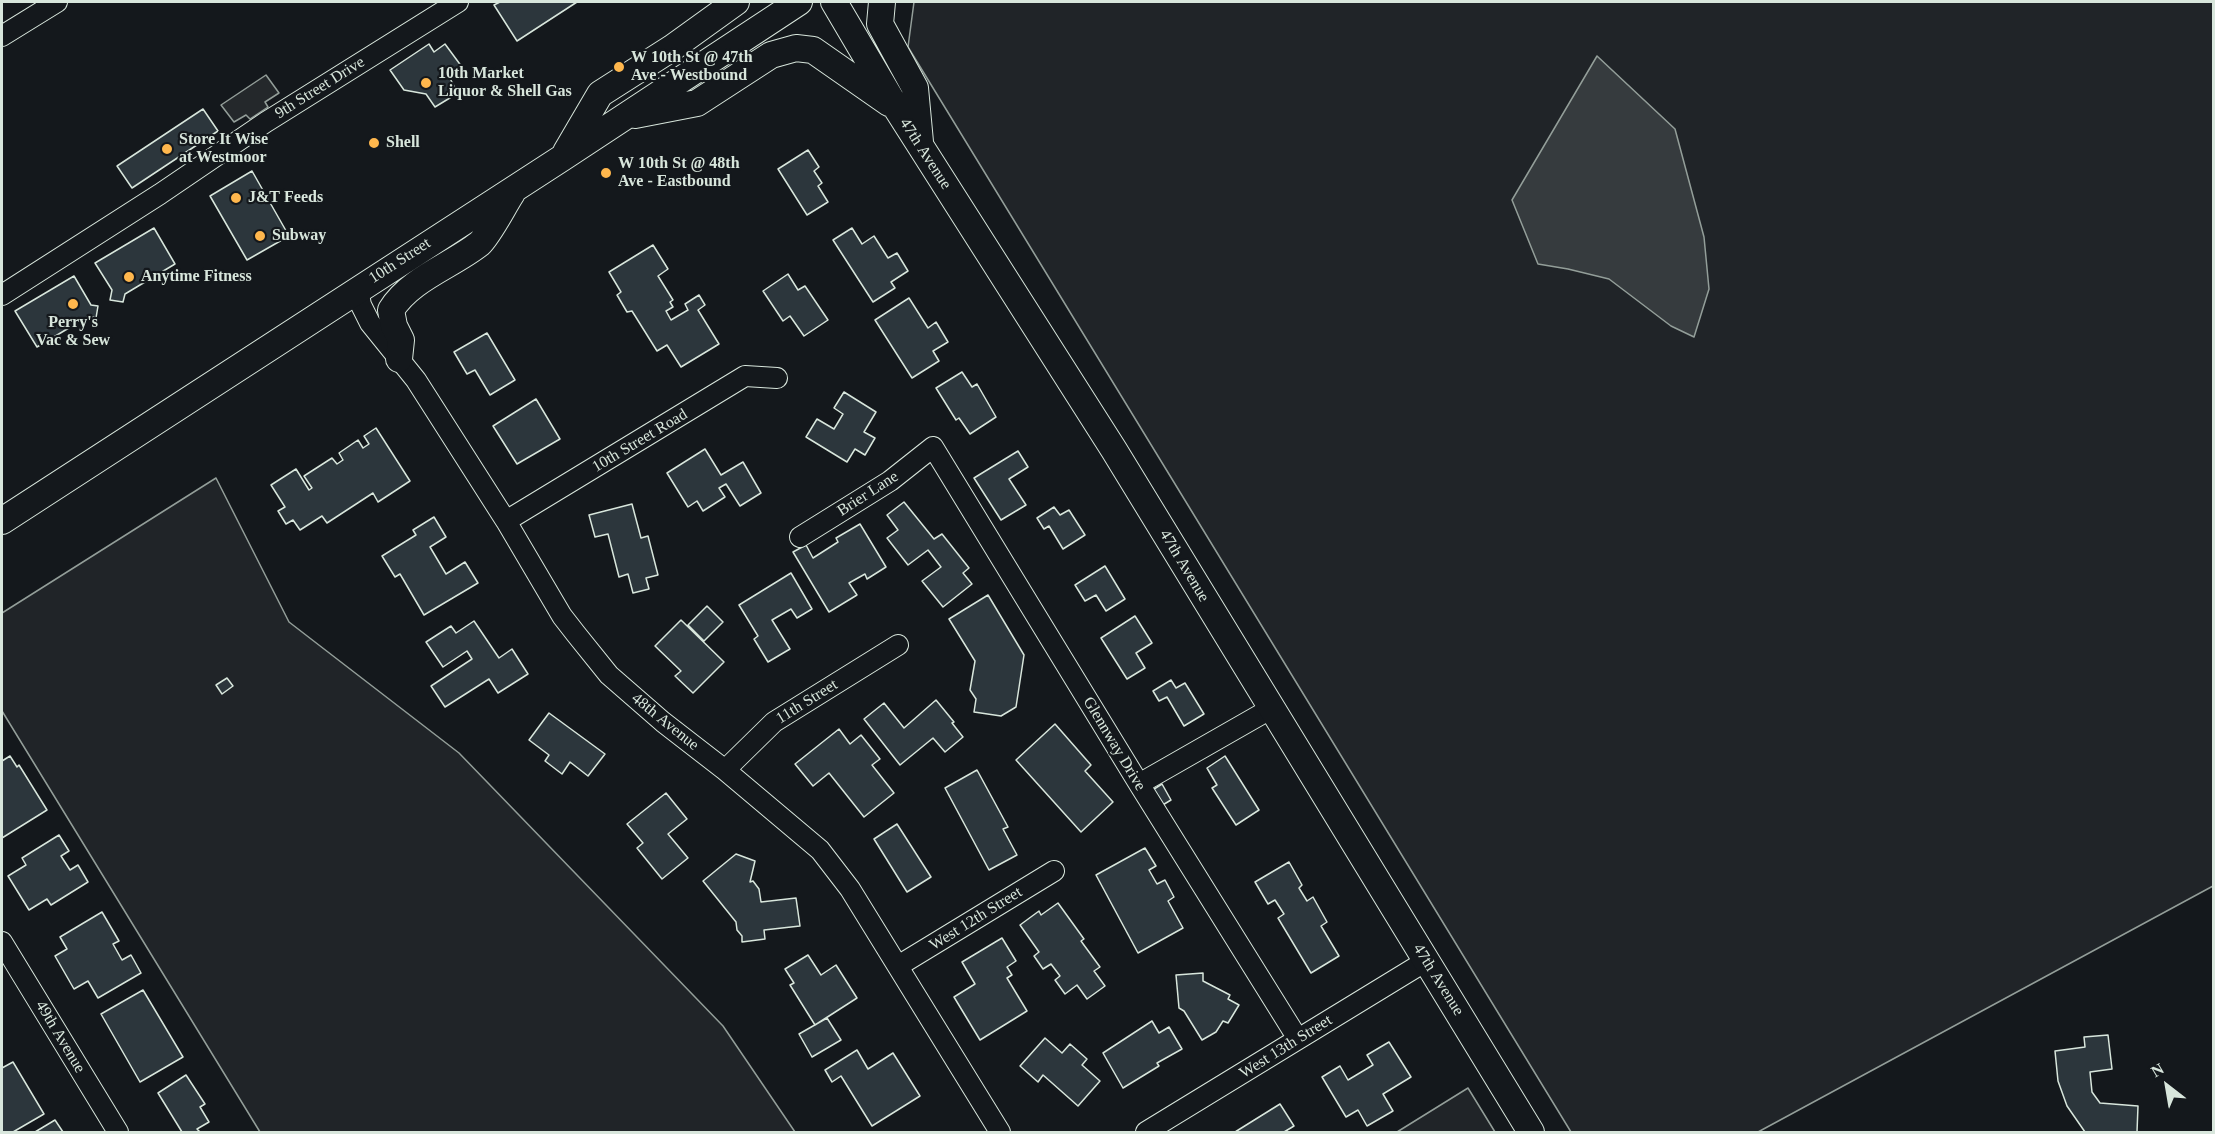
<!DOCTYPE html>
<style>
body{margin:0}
#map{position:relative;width:2215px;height:1134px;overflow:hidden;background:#14181c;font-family:Georgia,serif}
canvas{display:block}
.frame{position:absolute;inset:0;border:3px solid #d8e6dc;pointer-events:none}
.north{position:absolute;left:2137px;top:1056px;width:60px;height:60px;-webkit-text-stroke:4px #14181c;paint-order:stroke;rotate:329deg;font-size:16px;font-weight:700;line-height:24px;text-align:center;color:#d8e6dc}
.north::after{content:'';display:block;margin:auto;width:21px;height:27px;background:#d8e6dc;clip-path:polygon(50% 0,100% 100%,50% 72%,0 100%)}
</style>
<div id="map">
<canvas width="2215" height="1134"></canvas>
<div class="frame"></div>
<div class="north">N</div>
</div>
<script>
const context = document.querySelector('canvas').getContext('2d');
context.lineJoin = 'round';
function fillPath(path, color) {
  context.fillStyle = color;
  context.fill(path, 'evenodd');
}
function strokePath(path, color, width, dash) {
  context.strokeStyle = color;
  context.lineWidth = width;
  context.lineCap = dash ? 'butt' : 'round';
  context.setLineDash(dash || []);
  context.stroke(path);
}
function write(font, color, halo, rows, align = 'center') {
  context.font = font + ' Georgia,serif';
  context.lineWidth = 4.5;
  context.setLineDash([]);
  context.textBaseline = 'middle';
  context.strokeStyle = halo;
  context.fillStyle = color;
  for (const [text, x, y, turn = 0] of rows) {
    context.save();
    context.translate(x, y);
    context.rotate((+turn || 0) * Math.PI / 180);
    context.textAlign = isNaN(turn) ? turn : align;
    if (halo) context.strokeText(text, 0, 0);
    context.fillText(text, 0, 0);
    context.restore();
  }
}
const green = new Path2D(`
 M914 2H2213V886L1758 1132H1571L908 47Z
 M216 478 289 622 459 753 723 1026 795 1132H260L2 711V613Z
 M1468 1088 1495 1132H1397Z`);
fillPath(green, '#202428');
strokePath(green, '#939e99', 1.5);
const parking = new Path2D(`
 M266 75 279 93 265 102 268 107 250 119 246 115 234 122 221 105Z`);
fillPath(parking, '#24282b');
strokePath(parking, '#939e99', 1.5);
const water = new Path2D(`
 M1597 56 1675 129 1704 237 1709 289 1694 337 1671 326 1609 279 1568 269 1538 264 1512 200Z`);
fillPath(water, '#363b3e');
strokePath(water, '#939e99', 1.5);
const building = new Path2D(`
 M500 2H577L517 41 494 5Z
 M429 44 434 52 445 44 462 67 448 75 458 93 435 107 426 94 404 90 390 70Z
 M203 109 218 131 132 188 117 166Z
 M808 150 819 167 814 171 822 183 818 186 828 202 807 215 778 169Z
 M252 171 289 236 247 260 210 196Z
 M154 228 175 264 125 294 123 302 110 300 112 290 95 263Z
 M852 228 862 244 874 236 888 258 897 253 908 271 891 282 895 288 873 302 833 240Z
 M653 245 668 269 658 276 673 300 670 302 673 307 666 311 671 320 688 310 685 304 699 295 705 305 698 310 719 344 681 367 667 345 657 351 632 311 627 312 617 295 621 292 609 272Z
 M788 274 798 290 805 286 828 320 804 336 790 316 783 321 763 291Z
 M74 276 91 305 98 306 96 318 89 316 37 347 15 311Z
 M909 298 928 328 936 322 948 342 933 351 939 361 912 378 875 320Z
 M487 333 515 380 490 395 475 370 467 374 454 352Z
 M962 372 972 387 977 384 996 417 970 434 959 418 956 420 936 388Z
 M844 392 876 412 864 432 875 438 865 455 855 449 847 462 806 437 817 419 834 429 843 414 834 408Z
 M536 399 560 439 517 464 493 426Z
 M376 428 410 481 378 502 373 493 327 523 322 516 300 530 293 520 286 524 278 511 285 507 271 485 296 469 309 490 312 488 304 476 332 458 337 464 343 460 339 453 358 440 363 448 369 444 364 436Z
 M705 449 721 475 743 462 761 493 740 506 726 484 719 488 725 497 703 511 697 501 688 507 667 473Z
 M1018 451 1028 467 1009 479 1026 505 1001 520 974 478Z
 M904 502 934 539 942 534 969 568 963 573 972 584 943 607 922 581 941 567 928 550 908 565 887 538 898 530 887 515Z
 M632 504 641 538 648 536 658 575 646 578 649 589 633 593 628 574 619 577 608 534 595 537 589 515Z
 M1054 507 1060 515 1069 510 1085 535 1063 549 1049 526 1044 529 1037 518Z
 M434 517 446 537 430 547 446 574 465 562 478 583 424 615 400 574 395 577 382 556 416 535 413 530Z
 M860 524 886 567 867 579 865 574 849 583 857 595 829 612 793 552 806 545 813 558 838 542 836 538Z
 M1105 566 1125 599 1106 611 1096 595 1085 601 1075 585Z
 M791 573 812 609 797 618 791 609 772 620 790 649 768 662 754 639 758 636 739 605Z
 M988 595 1024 655 1016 707 1001 716 974 712 976 699 970 690 975 661 949 619Z
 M707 606 723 622 704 641 688 625Z
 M1135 616 1152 643 1136 653 1145 668 1127 679 1101 638Z
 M681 620 724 662 693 693 675 676 681 671 655 646Z
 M474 621 499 658 512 649 528 674 498 693 489 679 445 707 431 686 472 659 467 651 443 667 426 642 451 626 456 633Z
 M227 678 233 686 222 694 216 685Z
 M1171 680 1176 688 1185 683 1204 714 1184 726 1167 697 1159 701 1153 691Z
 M936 700 954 722 952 723 963 737 945 752 933 738 900 765 864 719 884 703 904 728Z
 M549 713 605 754 588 776 570 762 562 774 545 761 549 755 529 740Z
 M1055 724 1091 765 1085 771 1113 802 1081 832 1016 760Z
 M839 729 850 744 861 735 880 759 872 765 894 793 864 817 829 773 813 786 795 764Z
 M10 756 17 767 19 765 47 810 2 838V761Z
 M1225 756 1259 810 1236 825 1212 788 1217 785 1207 768Z
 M977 770 1008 827 1003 829 1017 855 989 870 945 788Z
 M1162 784 1171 800 1161 806 1151 791Z
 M666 793 687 819 668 834 688 858 662 879 637 848 643 843 627 824Z
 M897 824 931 877 907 892 874 839Z
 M59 835 69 851 61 856 70 870 78 865 88 882 51 905 47 899 29 910 8 876 26 865 22 858Z
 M1145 848 1156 866 1149 870 1157 884 1165 880 1174 897 1168 901 1183 928 1138 953 1096 875Z
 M736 854 755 861 750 882 753 881 759 889 761 902 796 898 800 926 764 930 765 939 742 942V936L737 930 736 922 703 881Z
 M1289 862 1302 885 1299 888 1307 901 1313 897 1327 922 1321 926 1339 956 1311 973 1278 918 1284 914 1275 900 1268 904 1255 882Z
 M1058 903 1084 939 1081 941 1100 967 1094 971 1105 986 1087 999 1077 985 1065 994 1055 980 1060 976 1051 964 1043 969 1034 956 1039 952 1020 925 1039 911 1041 915Z
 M102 912 119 941 113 944 122 960 131 955 141 973 98 998 88 981 74 989 55 956 67 949 60 937Z
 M1002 938 1016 961 1007 967 1012 975 1007 978 1027 1011 980 1040 954 997 975 984 962 962Z
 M808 955 821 975 836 965 857 998 815 1025 790 985 794 983 785 969Z
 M1203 973V981L1230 995 1228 999 1239 1005 1228 1023 1223 1021 1216 1032 1202 1040 1184 1011 1179 1008 1176 975Z
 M143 990 183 1057 140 1082 101 1014Z
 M827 1018 841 1040 812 1057 799 1034Z
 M1152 1021 1159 1033 1169 1027 1182 1049 1157 1063 1159 1066 1123 1088 1103 1053Z
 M2108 1035 2112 1069 2090 1072 2092 1092 2100 1103 2138 1106 2137 1132H2085L2067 1106 2058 1081 2055 1051 2085 1047 2084 1037Z
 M1045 1038 1062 1053 1070 1044 1087 1059 1082 1065 1100 1081 1078 1106 1043 1075 1038 1082 1020 1066Z
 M1389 1042 1411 1077 1383 1094 1393 1111 1367 1126 1358 1110 1346 1117 1322 1077 1340 1066 1348 1080 1373 1065 1367 1055Z
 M857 1050 868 1069 893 1053 920 1096 872 1126 841 1076 832 1082 825 1070Z
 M13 1062 44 1114 13 1132H2V1068Z
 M186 1075 205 1104 200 1107 209 1122 197 1129 200 1132H182L158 1093Z
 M1280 1104 1294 1126 1284 1132H1235Z
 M55 1120 63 1132H35Z`);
fillPath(building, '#2c363c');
strokePath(building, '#d8e6dc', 1.5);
const minor = new Path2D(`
 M2 36 57 2
 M358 289 361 305 370 323 416 380 506 521 562 616 576 634 609 675 663 722 725 770 820 850 850 889 1000 1132
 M2 295 160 194 266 122 458 2
 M506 521 745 376 777 378
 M800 537 890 481 933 447 1139 784 1298 1039
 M725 770 774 722 898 645
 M1139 784 1272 708
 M2 942 118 1132
 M898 966 1054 871
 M1146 1132 1426 961`);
const major = new Path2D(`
 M834 2 897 109 1114 450 1531 1132
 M882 2 880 24 915 88 920 142
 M635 115 697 103 771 55 796 48 813 50 889 103
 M566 152 600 94 672 48 736 2
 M399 359 401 340 394 326 391 310C410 279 451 266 479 244 489 235 504 205 512 193
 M2 521 562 158 799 2`);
strokePath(minor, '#d8e6dc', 22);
strokePath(major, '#d8e6dc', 28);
strokePath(minor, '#14181c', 20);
strokePath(major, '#14181c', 26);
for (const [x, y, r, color] of [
 [619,67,6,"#ffb74d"],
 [426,83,6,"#ffb74d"],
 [374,143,6,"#ffb74d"],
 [167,149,6,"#ffb74d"],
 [606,173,6,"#ffb74d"],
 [236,198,6,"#ffb74d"],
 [260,236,6,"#ffb74d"],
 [129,277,6,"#ffb74d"],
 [73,304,6,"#ffb74d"]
]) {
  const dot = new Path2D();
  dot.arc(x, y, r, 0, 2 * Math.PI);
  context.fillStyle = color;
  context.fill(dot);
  strokePath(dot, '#14181c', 2);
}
write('bold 16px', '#d8e6dc', '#14181c', [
 ["W 10th St @ 47th",631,58],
 ["Ave - Westbound",631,76],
 ["10th Market",438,74],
 ["Liquor & Shell Gas",438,92],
 ["Store It Wise",179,140],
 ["at Westmoor",179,158],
 ["Shell",386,143],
 ["W 10th St @ 48th",618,164],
 ["Ave - Eastbound",618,182],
 ["J&T Feeds",248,198],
 ["Subway",272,236],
 ["Anytime Fitness",141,277],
 ["Perry's",73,323,"center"],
 ["Vac & Sew",73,341,"center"]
], 'left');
write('16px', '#d8e6dc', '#14181c', [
 ["9th Street Drive",320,88,-32],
 ["47th Avenue",925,154,57],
 ["10th Street",400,261,-33],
 ["10th Street Road",640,441,-31],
 ["Brier Lane",868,494,-33],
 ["47th Avenue",1184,566,59],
 ["11th Street",807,702,-32],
 ["48th Avenue",665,722,39],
 ["Glennway Drive",1114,744,59],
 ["West 12th Street",976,919,-32],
 ["47th Avenue",1438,980,58],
 ["49th Avenue",60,1037,59],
 ["West 13th Street",1286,1047,-32]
]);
</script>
